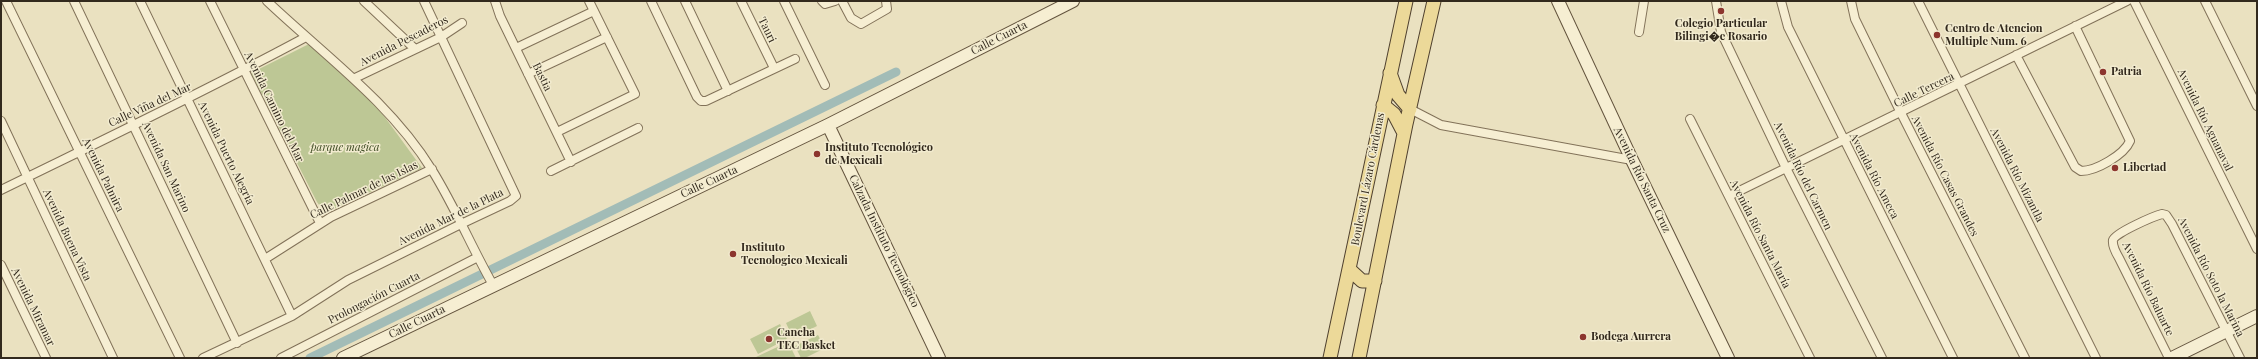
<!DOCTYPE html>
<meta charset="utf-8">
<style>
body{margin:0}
#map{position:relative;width:2258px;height:359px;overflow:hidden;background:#eae1c0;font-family:"Playfair Display",serif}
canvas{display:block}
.frame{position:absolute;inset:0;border:2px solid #32291d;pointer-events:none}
</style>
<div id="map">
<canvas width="2258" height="359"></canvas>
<div class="frame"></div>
</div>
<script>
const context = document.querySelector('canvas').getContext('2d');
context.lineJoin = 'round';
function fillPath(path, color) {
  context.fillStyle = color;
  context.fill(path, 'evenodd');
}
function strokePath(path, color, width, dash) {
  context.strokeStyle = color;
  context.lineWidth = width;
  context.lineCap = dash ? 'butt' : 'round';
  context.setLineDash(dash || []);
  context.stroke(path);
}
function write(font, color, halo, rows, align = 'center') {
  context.font = font + ' "Playfair Display",serif';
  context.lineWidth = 3;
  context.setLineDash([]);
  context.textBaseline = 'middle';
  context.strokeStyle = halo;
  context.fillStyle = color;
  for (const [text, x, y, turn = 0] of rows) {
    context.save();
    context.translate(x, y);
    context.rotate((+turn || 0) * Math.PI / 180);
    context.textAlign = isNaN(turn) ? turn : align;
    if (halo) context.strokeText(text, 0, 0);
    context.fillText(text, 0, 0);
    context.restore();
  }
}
fillPath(new Path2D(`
 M309 44 376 105 422 168 325 213 317 202 251 73Z
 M810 311 817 326 793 338 786 323Z
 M780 324 787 339 758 354 750 339Z
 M818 335 825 348 805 358H801L795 346Z
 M788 342 796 358H756V357Z`), '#bdc795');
strokePath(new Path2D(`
 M310 358 896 72`), '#a2bcb7', 9);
const street = new Path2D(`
 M6 1 180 358
 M74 1 237 343
 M140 1 292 316
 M210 1 320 223
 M267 1C324 55 390 102 432 170 455 207 472 248 493 285
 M364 1 415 49
 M495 1 500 16 571 162
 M651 1 697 97 701 101H706L795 59
 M685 1 728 91
 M741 1 774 68
 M784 1 825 85
 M822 1 825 4 835 1
 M842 1 851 18 861 24 887 9 886 1
 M1716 1 1721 32 1786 168 1882 358
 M1781 1 1788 27 1953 358
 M1851 1 1855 19 1901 113 2025 358
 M1918 1 2096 358
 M2134 1 2257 249
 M2205 1 2257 106
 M1639 32 1644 1
 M516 48 594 11
 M2016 55 2075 167 2081 171C2096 171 2124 155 2130 141L2075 26
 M528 74 607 37
 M355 78 441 37 462 23
 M1410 109 1441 125 1632 160
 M1690 119 1810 358
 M1 121 113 358
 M557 132 635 94 589 1
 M551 171 638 128
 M1 190C103 140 206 91 306 37
 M1729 196 2127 1
 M265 259 331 217 432 169
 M1 265 46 358
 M203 358 292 316 348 280 461 224 510 201 516 196 424 1
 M281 358 478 257
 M2169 358 2119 258C2116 253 2112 246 2113 240 2115 233 2154 216 2162 214L2166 215 2172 224 2240 358`);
const secondary = new Path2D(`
 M1558 1 1632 160 1728 358
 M828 125 939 358
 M343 358 828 125 1073 1
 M2172 358 2257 316`);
const primary = new Path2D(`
 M1390 73 1398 95 1410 109
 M1383 105 1394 114 1404 133
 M1350 270 1362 281H1375
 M1330 358 1406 1
 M1359 358 1406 124 1434 1`);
strokePath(street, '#827259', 10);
strokePath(secondary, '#63533d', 14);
strokePath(primary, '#4f402e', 15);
strokePath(street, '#f6eed2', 8);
strokePath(secondary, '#f6eed2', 12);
strokePath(primary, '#ecd999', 13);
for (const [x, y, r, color] of [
 [1721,11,4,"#8c352e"],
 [1937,35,4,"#8c352e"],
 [2103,72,4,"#8c352e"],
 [817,154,4,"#8c352e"],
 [2115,168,4,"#8c352e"],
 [733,254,4,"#8c352e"],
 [1583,337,4,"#8c352e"],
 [769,339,4,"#8c352e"]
]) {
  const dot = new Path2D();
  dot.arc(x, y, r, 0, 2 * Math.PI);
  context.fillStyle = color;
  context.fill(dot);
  strokePath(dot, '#f2ebcf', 1.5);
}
write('bold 11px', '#32291d', '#f2ebcf', [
 ["Colegio Particular",1721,24,"center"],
 ["Bilingi�e Rosario",1721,37,"center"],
 ["Centro de Atencion",1945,29],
 ["Multiple Num. 6",1945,42],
 ["Patria",2111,72],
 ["Instituto Tecnológico",825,148],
 ["de Mexicali",825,161],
 ["Libertad",2123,168],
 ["Instituto",741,248],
 ["Tecnologico Mexicali",741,261],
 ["Cancha",777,333],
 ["TEC Basket",777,346],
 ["Bodega Aurrera",1591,337]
], 'left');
write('11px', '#32291d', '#f2ebcf', [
 ["Tauri",767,30,64],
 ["Calle Cuarta",999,38,-27],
 ["Avenida Pescaderos",404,41,-27],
 ["Bastia",542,77,64],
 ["Calle Tercera",1924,90,-26],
 ["Calle Viña del Mar",150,105,-25],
 ["Avenida Camino del Mar",274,107,64],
 ["Avenida Río Aguanaval",2205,120,64],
 ["Avenida Puerto Alegría",226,153,64],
 ["Avenida San Marino",166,167,65],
 ["Avenida Palmira",103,175,64],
 ["Avenida Río Mizantla",2017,175,63],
 ["Avenida Río del Carmen",1803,176,64],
 ["Avenida Río Ameca",1874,176,63],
 ["Avenida Río Casas Grandes",1945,176,63],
 ["Boulevard Lázaro Cárdenas",1368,179,-79],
 ["Avenida Río Santa Cruz",1642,180,64],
 ["Calle Cuarta",709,182,-25],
 ["Calle Palmar de las Islas",364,190,-26],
 ["Avenida Mar de la Plata",451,217,-26],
 ["Avenida Río Santa María",1760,234,63],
 ["Avenida Buena Vista",67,235,65],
 ["Calzada Instituto Tecnológico",884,241,64],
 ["Avenida Río Soto la Marina",2211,277,63],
 ["Avenida Río Baluarte",2148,289,64],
 ["Prolongación Cuarta",374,298,-27],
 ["Avenida Miramar",33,307,64],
 ["Calle Cuarta",417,322,-26]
]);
write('italic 11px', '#3f4d25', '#f2ebcf', [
 ["parque magica",345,148]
]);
</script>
